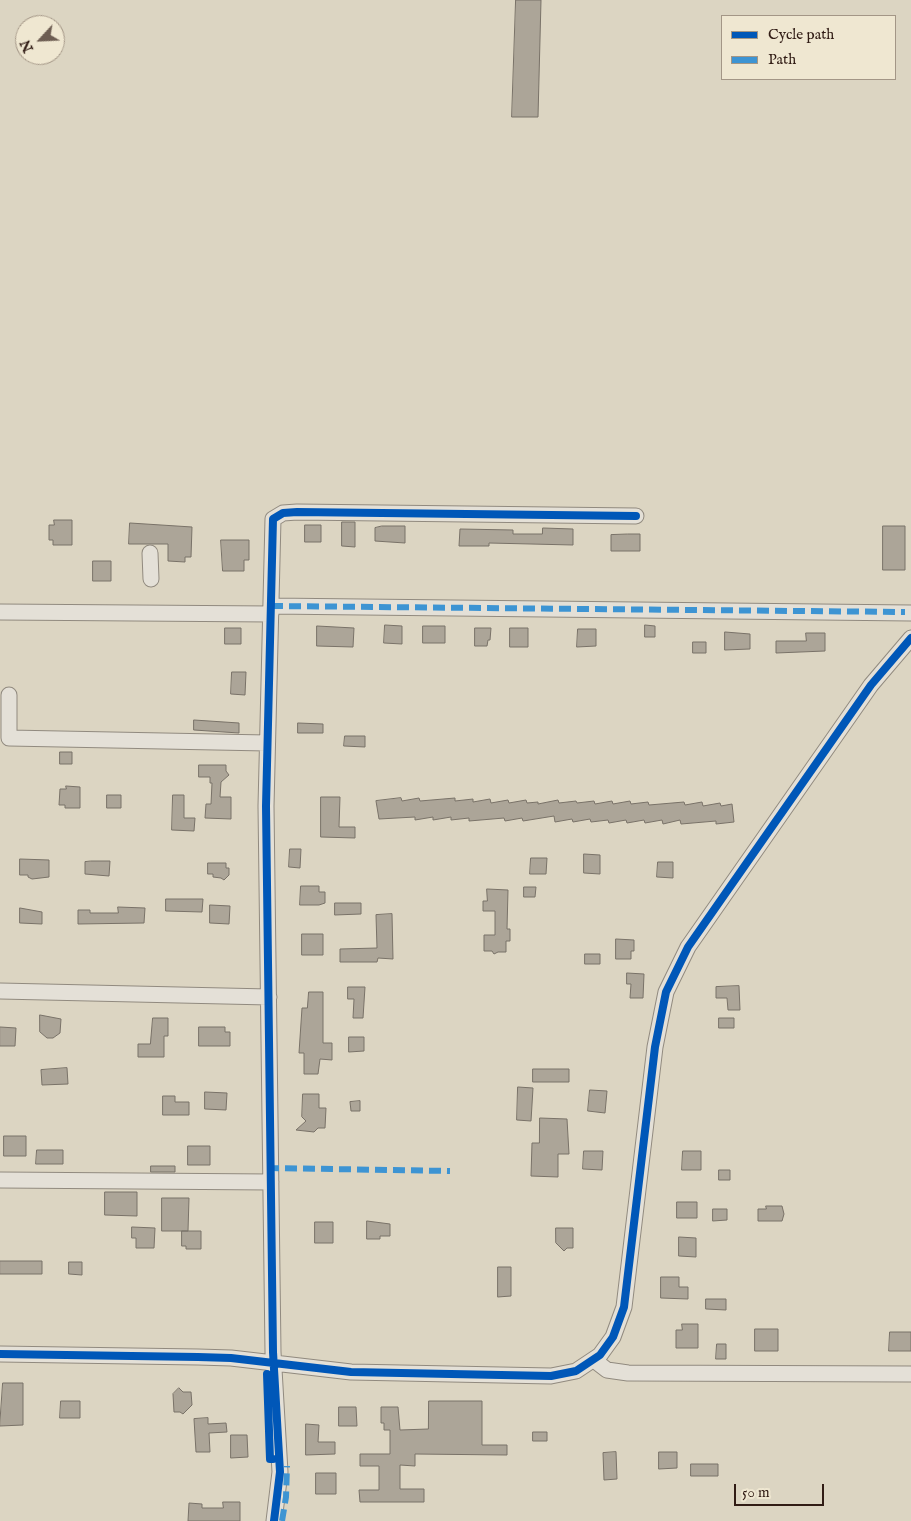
<!DOCTYPE html>
<style>
body{margin:0}
#map{position:relative;width:911px;height:1521px;overflow:hidden;background:#dcd5c2;font-family:"IM FELL English",serif}
canvas{display:block}
.legend{position:absolute;left:721px;top:15px;width:175px;height:65px;box-sizing:border-box;background:#efe7d1;border:1px solid #a39686;margin:0;padding:6px 9px;list-style:none;font-size:15px;color:#311c15}
.legend li{display:flex;align-items:center;gap:10px;height:25px}
.legend b{width:25px;border:1px solid #a39686}
.north{position:absolute;left:15px;top:15px;width:50px;height:50px;box-sizing:border-box;background:#efe7d1;border:1px solid #a39686;border-radius:50%;rotate:245deg;font-size:14px;font-weight:700;line-height:20px;text-align:center;color:#311c15}
.north::after{content:'';display:block;margin:auto;width:18px;height:22px;background:#6d5d52;clip-path:polygon(50% 0,100% 100%,50% 72%,0 100%)}
.scale{position:absolute;left:734px;top:1484px;width:90px;height:22px;box-sizing:border-box;border:2px solid #311c15;border-top:0;padding-left:6px;font-size:15px;line-height:18px;white-space:nowrap;color:#311c15;-webkit-text-stroke:4px #efe7d1;paint-order:stroke}
</style>
<div id="map">
<canvas width="911" height="1521"></canvas>
<ul class="legend">
<li><b style="height:6px;background:#0057b8"></b>Cycle path</li>
<li><b style="height:6px;background:#3d94d3"></b>Path</li>
</ul>
<div class="north">N</div>
<div class="scale">50 m</div>
</div>
<script>
const context = document.querySelector('canvas').getContext('2d');
context.lineJoin = 'round';
function fillPath(path, color) {
  context.fillStyle = color;
  context.fill(path, 'evenodd');
}
function strokePath(path, color, width, dash) {
  context.strokeStyle = color;
  context.lineWidth = width;
  context.lineCap = dash ? 'butt' : 'round';
  context.setLineDash(dash || []);
  context.stroke(path);
}
const building = new Path2D(`
 M516 0H541L538 117H512Z
 M54 520H72V545H53V540H49V525H54Z
 M342 522H355V547L342 546Z
 M130 523 192 527 191 557H185V562L168 561V544H129Z
 M305 525H321V542H305Z
 M382 526H405V543L375 541V528Z
 M883 526H905V570H883Z
 M543 528 573 529V545L489 543V546H459L460 529 513 530V534H542Z
 M628 534H640V551H611V535Z
 M221 540H249V560H244V571H223Z
 M93 561H111V581H93Z
 M385 625 402 626V644L384 643Z
 M645 625 655 626V637H645Z
 M317 626 354 628 353 647 317 646Z
 M423 626H445V643H423Z
 M225 628H241V644H225Z
 M475 628H491L490 640H488L487 646H475Z
 M510 628H528V647H510Z
 M578 629H596V646L577 647Z
 M725 632 750 634V649L725 650Z
 M806 633H825V651L776 653V641H806Z
 M693 642H706V653H693Z
 M232 672H246L245 695 231 694Z
 M194 720 239 723V733L194 730Z
 M298 723 323 724V733H298Z
 M345 736H365V747L344 746Z
 M60 752H72V764H60Z
 M199 765H226V771L229 775 221 782 220 797H231V819L205 818 206 804H211L212 783H210V777H199Z
 M66 786 80 787V808H65V805H59L60 789H66Z
 M107 795H121V808H107Z
 M173 795H184V818H195L194 831 172 830Z
 M321 797H340L339 827H355V838L321 837Z
 M401 798 402 801 419 798 420 801 455 798V801L473 799V802L490 799 491 803 508 800 509 803 526 800 527 803 538 802V804L558 800 559 803 576 801 577 803 594 801 595 804 612 801 613 804 630 801 631 804 648 802 649 805 684 802 685 805 702 802 703 806 720 803 721 806 732 804 734 822 716 824V821L681 824 680 820 663 824 662 820 645 823 644 820 627 823 626 820 609 823 608 820 591 822 590 819 573 822 572 819 555 822 554 816 523 821 522 818 505 821 504 818 469 821V818L451 820V817L433 820V817L415 820V817L379 819 376 801Z
 M290 849H301L300 868 289 867Z
 M584 854 600 855V874L584 873Z
 M531 858H547L546 874H530Z
 M20 859 49 860V877L32 879 28 877V875H20Z
 M91 861H110L109 876 85 874V862Z
 M658 862H673V878L657 877Z
 M208 863H226V868H229V875L224 880 221 878 213 877V874H208Z
 M301 886H319V892H325V903L319 905H300Z
 M524 887H536L535 897H524Z
 M487 889 508 890 507 929H510V941H506V952H498L494 954 492 951H484V935H495V911H483V901H487Z
 M166 899H203L202 912 166 911Z
 M335 903H361V914L335 915Z
 M210 905 230 906 229 924 210 923Z
 M118 907 145 908 144 923 78 924V910H90V913H118Z
 M20 908 42 912V924L20 923Z
 M392 914 393 959 378 958 377 962H340V949L377 948 376 915Z
 M302 934H323V955H302Z
 M616 939 634 940V951H631V959H616Z
 M585 954H600V964H585Z
 M627 973 644 974 643 998H630L631 984H627Z
 M739 986 740 1010H728L727 998H716V987Z
 M348 987H365L363 1018H353L354 999H348Z
 M309 992H323V1043H332V1060L320 1059 318 1074H304V1053H299L302 1008H307Z
 M40 1015 61 1019 60 1033 53 1038H47L40 1032Z
 M153 1018H168V1036H164V1057H138V1044H150Z
 M719 1018H734V1028H719Z
 M0 1027 16 1028 15 1046H0Z
 M199 1027H225V1032H230V1046H199Z
 M349 1037H364V1051L349 1052Z
 M67 1068 68 1084 42 1085 41 1070Z
 M533 1069H569V1082H533Z
 M518 1087 533 1088 531 1121 517 1120Z
 M590 1090 607 1091 605 1113 588 1111Z
 M205 1092 227 1093 226 1110 205 1109Z
 M303 1094H319V1108H326L325 1128H318L314 1132 296 1130 306 1121 302 1117Z
 M163 1096H175V1102H189V1115H163Z
 M360 1101V1111H351L350 1102Z
 M540 1118 567 1119 569 1154H558V1177L531 1176 532 1143H539Z
 M4 1136H26V1156H4Z
 M188 1146H210V1165H188Z
 M37 1150H63V1164H36Z
 M584 1151H603L602 1170 583 1169Z
 M683 1151H701V1170H682Z
 M151 1166H175V1172H151Z
 M719 1170H730V1180H719Z
 M105 1192H137V1216L105 1215Z
 M162 1198H189L188 1231H162Z
 M677 1202H697V1218H677Z
 M766 1206H782L784 1214 782 1221H758V1209H766Z
 M713 1209H727V1220L713 1221Z
 M367 1221 390 1224V1236H380V1239H367Z
 M315 1222H333V1243H315Z
 M132 1227 155 1228 154 1248H136V1238H132Z
 M556 1228H573V1248H567L564 1251 556 1243Z
 M182 1231H201V1249H186V1246H182Z
 M679 1237 696 1238V1257L679 1256Z
 M0 1261H42V1274H0Z
 M69 1262H82V1275L69 1274Z
 M498 1267H511V1296L498 1297Z
 M661 1277H679V1287H688V1299L661 1298Z
 M706 1299H726V1310L706 1309Z
 M682 1324H698V1348H676V1330H682Z
 M755 1329H778V1351H755Z
 M890 1332H911V1351H889Z
 M717 1344H726V1359H716Z
 M3 1383H23V1425L0 1426Z
 M179 1388 183 1392H191L192 1405 183 1414 180 1412H174L173 1394Z
 M61 1401H80V1418H60Z
 M429 1401H482V1445H507V1455L415 1454V1466L400 1465V1489H424V1502H360L359 1490H379V1466H360V1454H390V1430H384V1423H381V1407H398L400 1430 428 1429Z
 M339 1407H356L357 1426H339Z
 M208 1418V1424L226 1423 227 1432 209 1433 210 1452H196L194 1419Z
 M306 1424 319 1425 318 1442H335V1454L306 1455Z
 M533 1432H547V1441H533Z
 M231 1435H247L248 1457 231 1458Z
 M616 1452 617 1479 604 1480 603 1453Z
 M659 1452H677V1468L659 1469Z
 M691 1464H718V1476H691Z
 M316 1473H336V1494H316Z
 M223 1502H240V1521H188L189 1503 202 1504V1508H223Z`);
fillPath(building, '#aca598');
strokePath(building, '#797268', 1);
const minor = new Path2D(`
 M150 553 151 579
 M271 606 911 613
 M0 612 271 614
 M9 695V738L267 743
 M0 991 269 997
 M0 1180 271 1182
 M0 1354 198 1357 231 1358 351 1372 551 1376 576 1371 600 1355 613 1337 624 1307 655 1047 666 992 688 947 871 685 911 638
 M594 1360 607 1370 628 1373 911 1374
 M274 1521 280 1472 273 1352 266 806 273 519 283 513 297 512 636 516`);
strokePath(minor, '#918a7f', 17);
strokePath(minor, '#e4e0d7', 15);
strokePath(new Path2D(`
 M271 606 905 612
 M271 1164V1168L450 1171
 M282 1521 286 1497 287 1466`), '#3d94d3', 6, [12, 6]);
strokePath(new Path2D(`
 M0 1354 198 1357 231 1358 351 1372 551 1376 576 1371 600 1355 613 1337 624 1307 655 1047 666 992 688 947 871 685 911 638
 M267 1374 270 1459H273
 M274 1521 280 1472 273 1352 266 806 273 519 283 513 297 512 636 516`), '#0057b8', 8);
</script>
